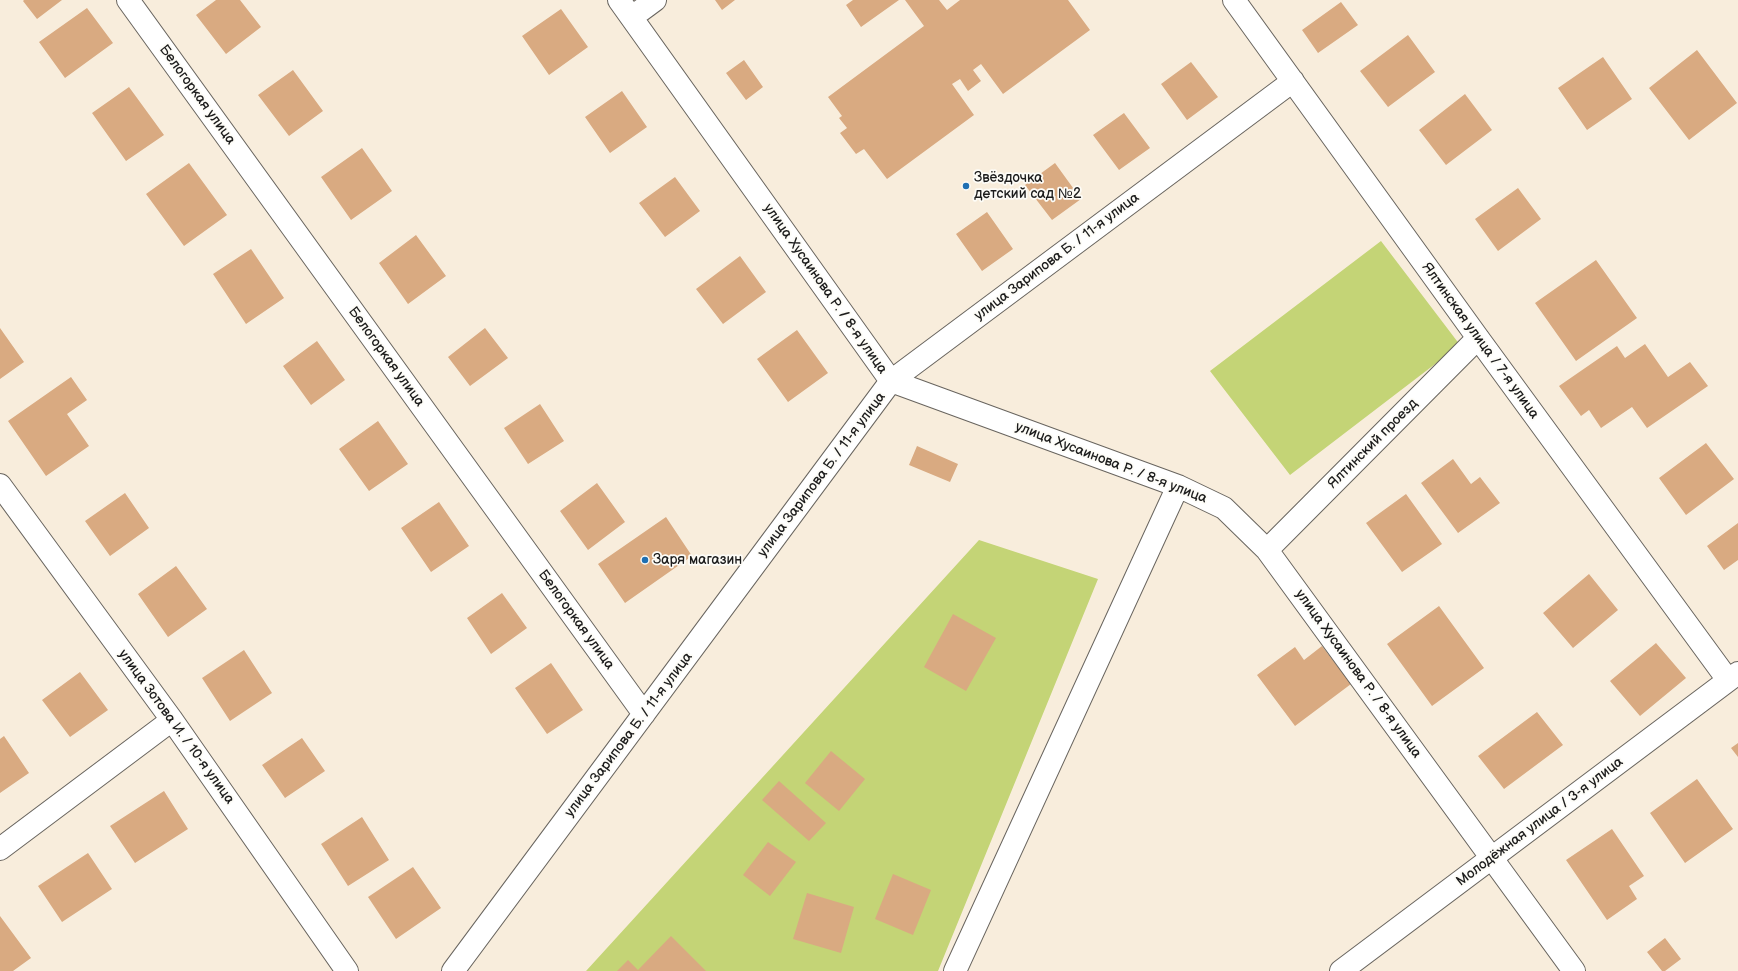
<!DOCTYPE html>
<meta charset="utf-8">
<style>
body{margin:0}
canvas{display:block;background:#f8eddc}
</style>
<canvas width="1738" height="971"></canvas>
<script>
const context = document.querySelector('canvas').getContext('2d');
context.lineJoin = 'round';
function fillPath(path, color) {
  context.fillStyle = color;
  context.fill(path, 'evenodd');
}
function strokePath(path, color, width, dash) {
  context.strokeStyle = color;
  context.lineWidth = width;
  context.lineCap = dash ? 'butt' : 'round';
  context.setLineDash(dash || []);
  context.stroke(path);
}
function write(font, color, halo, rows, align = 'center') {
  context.font = font + ' "Balsamiq Sans",sans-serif';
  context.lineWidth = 3.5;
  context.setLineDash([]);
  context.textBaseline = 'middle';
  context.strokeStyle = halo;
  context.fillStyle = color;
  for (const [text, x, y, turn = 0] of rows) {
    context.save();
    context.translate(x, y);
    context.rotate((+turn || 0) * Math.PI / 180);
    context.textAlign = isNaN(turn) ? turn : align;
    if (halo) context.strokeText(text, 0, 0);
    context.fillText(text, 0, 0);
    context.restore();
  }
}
fillPath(new Path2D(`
 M1381 241 1460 345 1290 475 1210 371Z
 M979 540 1098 579 938 971H586Z`), '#c4d476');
fillPath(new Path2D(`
 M24 0H62L37 19 23 1Z
 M216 0H240L261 27 226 54 196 15Z
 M715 0H735L722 10Z
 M853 0H899L861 27 846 5Z
 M905 0H939L947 10 960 0H1068L1090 30 1003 94 981 64 973 70 981 81 968 91 960 79 952 84 974 115 887 179 864 149 856 154 840 133 847 128 839 118 842 116 828 97 924 26Z
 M1341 2 1358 25 1318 53 1302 30Z
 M87 8 113 43 65 78 39 42Z
 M561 9 588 47 549 75 522 36Z
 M1408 35 1435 72 1388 107 1360 71Z
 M1697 50 1737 103 1689 140 1649 88Z
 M1603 57 1632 99 1587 130 1558 88Z
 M744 60 763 87 746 100 726 73Z
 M1191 62 1218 97 1187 120 1161 84Z
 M293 70 323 111 289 136 258 95Z
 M129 87 164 135 126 161 92 113Z
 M622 91 647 127 610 153 585 117Z
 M1465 94 1492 130 1446 165 1419 130Z
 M1124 113 1150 148 1119 170 1093 135Z
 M362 148 392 191 351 220 321 177Z
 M189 163 227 215 184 246 146 194Z
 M1055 163 1081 199 1052 220 1025 185Z
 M675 177 700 211 665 237 639 203Z
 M1518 188 1541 219 1498 251 1475 219Z
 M987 212 1013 249 982 271 956 234Z
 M416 235 446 276 408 304 379 263Z
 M251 249 284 298 246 324 213 274Z
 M740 256 766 292 723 324 696 289Z
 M1596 260 1637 318 1576 361 1535 303Z
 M0 328 24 362 0 379Z
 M485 328 508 358 470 386 448 357Z
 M797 330 828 373 788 402 757 359Z
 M317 341 345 380 311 405 283 366Z
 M1645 344 1668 377 1690 362 1708 386 1647 428 1632 407 1601 428 1589 410 1581 416 1559 386 1617 346 1625 358Z
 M71 377 87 400 67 414 89 446 46 476 8 421Z
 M540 404 564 441 528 464 504 428Z
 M378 421 408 464 369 491 339 449Z
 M1706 443 1734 479 1686 515 1659 478Z
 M917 446 958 464 950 482 909 465Z
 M1453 459 1471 484 1480 477 1500 503 1458 533 1421 483Z
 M597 483 625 522 588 550 560 511Z
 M125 493 149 528 110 556 85 521Z
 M1406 494 1442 544 1402 572 1366 523Z
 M439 502 469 546 431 572 401 528Z
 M666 517 692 556 625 603 598 564Z
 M1738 523V560L1724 570 1707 546Z
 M176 566 207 609 168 637 138 594Z
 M1589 574 1618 610 1573 648 1543 613Z
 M502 593 527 628 491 654 467 618Z
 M1439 606 1484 668 1432 706 1387 644Z
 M953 614 996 638 966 691 924 667Z
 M1656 643 1686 678 1640 716 1610 681Z
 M1322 646 1351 684 1295 726 1257 675 1295 647 1304 660Z
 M244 650 272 693 230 721 202 678Z
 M551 663 583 710 547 734 515 688Z
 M80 672 108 710 70 737 42 700Z
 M1537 712 1563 745 1504 789 1478 756Z
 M4 736 29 773 0 793V739Z
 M302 738 325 771 285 798 262 765Z
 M1738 743V757L1731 748Z
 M831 751 865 779 839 811 805 783Z
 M1697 779 1733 829 1685 863 1650 813Z
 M779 781 826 823 809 841 762 800Z
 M164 791 188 829 135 863 110 826Z
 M362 817 389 860 348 886 321 844Z
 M1612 829 1644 876 1629 886 1637 899 1607 920 1566 860Z
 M768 842 796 862 770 896 743 875Z
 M88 853 112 889 62 922 38 886Z
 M413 867 441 908 396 939 368 897Z
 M893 874 931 890 913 935 875 919Z
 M807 893 854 907 841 953 793 939Z
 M0 916 31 958 13 971H0Z
 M671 936 706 971H617L628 960 638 970Z
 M1665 938 1681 959 1665 971H1662L1647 952Z`), '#d9aa81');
const minor = new Path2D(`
 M128 0 644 714
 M619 0 891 381 1178 486 1224 508 1267 550 1574 971
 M1234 0 1478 338 1728 680
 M632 17 655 0
 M0 485 172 720 347 971
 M1267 550 1478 338
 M0 849 172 720
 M453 971 891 381 1293 81
 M955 971 1178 486
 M1341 971 1738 673`);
strokePath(minor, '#69655f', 24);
strokePath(minor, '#fff', 22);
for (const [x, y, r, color] of [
 [966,186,4,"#1f6fb2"],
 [645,560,4,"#1f6fb2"]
]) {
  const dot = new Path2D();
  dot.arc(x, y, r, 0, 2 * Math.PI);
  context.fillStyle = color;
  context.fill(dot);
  strokePath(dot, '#fdfcf7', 1.5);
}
write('14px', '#1c1c1c', '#fdfcf7', [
 ["Белогоркая улица",197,95,54],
 ["улица Зарипова Б. / 11-я улица",1057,257,-37],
 ["улица Хусаинова Р. / 8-я улица",825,289,55],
 ["Ялтинская улица / 7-я улица",1480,341,54],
 ["Белогоркая улица",386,357,54],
 ["Ялтинский проезд",1373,444,-45],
 ["улица Хусаинова Р. / 8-я улица",1111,463,21],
 ["улица Зарипова Б. / 11-я улица",822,475,-53],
 ["Белогоркая улица",576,620,54],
 ["улица Хусаинова Р. / 8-я улица",1358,674,54],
 ["улица Зотова И. / 10-я улица",176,727,54],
 ["улица Зарипова Б. / 11-я улица",629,735,-53],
 ["Молодёжная улица / 3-я улица",1540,822,-37]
]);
write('14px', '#1c1c1c', '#fdfcf7', [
 ["Звёздочка",974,178],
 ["детский сад №2",974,194],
 ["Заря магазин",653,560]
], 'left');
</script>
